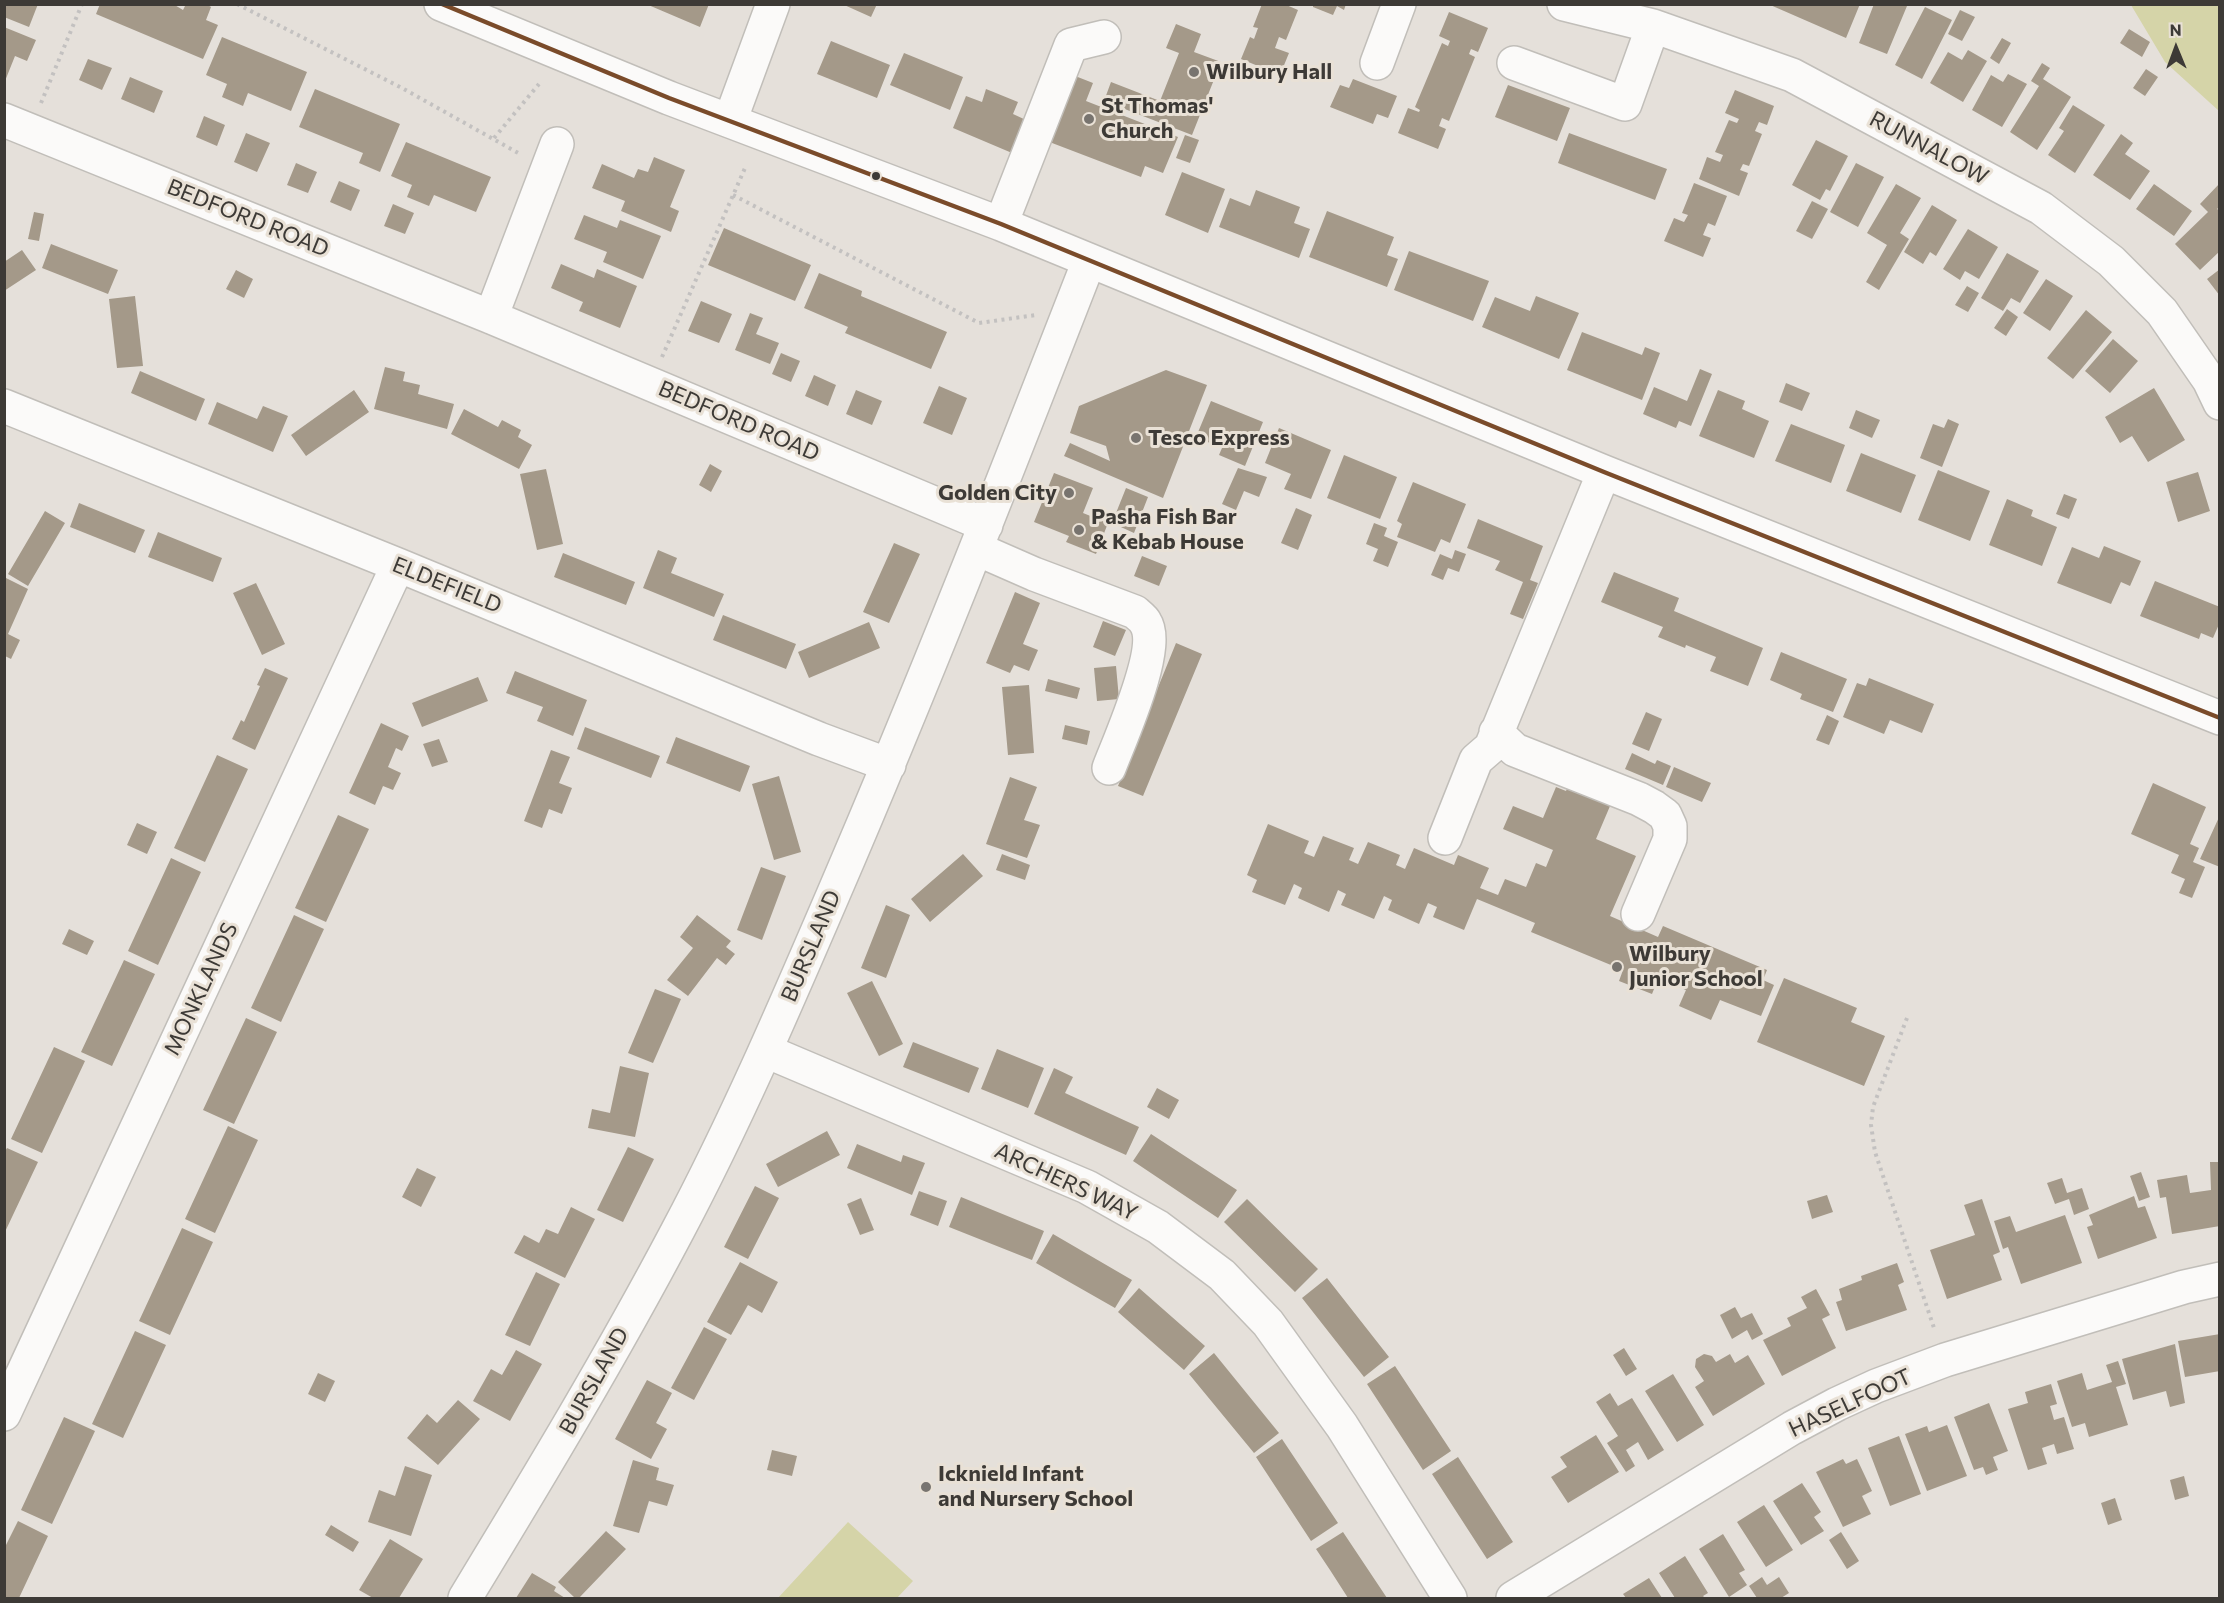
<!DOCTYPE html>
<style>
body{margin:0}
#map{position:relative;width:2224px;height:1603px;overflow:hidden;background:#e5e0da;font-family:Commissioner,sans-serif}
canvas{display:block}
.frame{position:absolute;inset:0;border:6px solid #3d3a36;pointer-events:none}
.north{position:absolute;left:2146px;top:18px;width:60px;height:60px;-webkit-text-stroke:4px #e9e1d6;paint-order:stroke;rotate:359deg;font-size:16px;font-weight:700;line-height:24px;text-align:center;color:#3d3a36}
.north::after{content:'';display:block;margin:auto;width:21px;height:27px;background:#3d3a36;clip-path:polygon(50% 0,100% 100%,50% 72%,0 100%)}
</style>
<div id="map">
<canvas width="2224" height="1603"></canvas>
<div class="frame"></div>
<div class="north">N</div>
</div>
<script>
const context = document.querySelector('canvas').getContext('2d');
context.lineJoin = 'round';
function fillPath(path, color) {
  context.fillStyle = color;
  context.fill(path, 'evenodd');
}
function strokePath(path, color, width, dash) {
  context.strokeStyle = color;
  context.lineWidth = width;
  context.lineCap = dash ? 'butt' : 'round';
  context.setLineDash(dash || []);
  context.stroke(path);
}
function write(font, color, halo, rows, align = 'center') {
  context.font = font + ' Commissioner,sans-serif';
  context.lineWidth = 6;
  context.setLineDash([]);
  context.textBaseline = 'middle';
  context.strokeStyle = halo;
  context.fillStyle = color;
  for (const [text, x, y, turn = 0] of rows) {
    context.save();
    context.translate(x, y);
    context.rotate((+turn || 0) * Math.PI / 180);
    context.textAlign = isNaN(turn) ? turn : align;
    if (halo) context.strokeText(text, 0, 0);
    context.fillText(text, 0, 0);
    context.restore();
  }
}
fillPath(new Path2D(`
 M2131 5H2219V111L2165 62Z
 M848 1522 913 1581 897 1598H778Z`), '#d5d4a8');
fillPath(new Path2D(`
 M4 4H38L29 27 4 17Z
 M100 4H173L183 10 186 4H206L211 7 206 20 218 25 203 59 96 14Z
 M646 4H709L700 27Z
 M842 4H877L871 17Z
 M1262 4H1284L1298 10 1286 40 1279 37 1275 48 1289 53 1280 75 1241 59 1250 37 1254 39 1258 28 1253 27Z
 M1313 4H1346L1344 10 1337 6 1333 15 1313 7Z
 M1768 4H1860L1846 38Z
 M1874 4H1902L1907 6 1887 54 1859 43Z
 M1925 7 1952 20 1922 79 1895 65Z
 M1960 10 1975 17 1962 41 1948 34Z
 M1449 12 1488 28 1478 52 1471 49 1469 54 1475 57 1449 121 1442 118 1439 126 1446 129 1438 149 1398 133 1408 108 1419 112 1420 110 1415 107 1442 43 1448 46 1450 41 1439 36Z
 M1176 24 1201 34 1194 52 1221 62 1192 135 1104 101 1111 82 1160 101 1179 53 1166 48Z
 M4 27 36 40 27 61 15 56 5 81Z
 M2129 29 2150 42 2142 57 2120 43Z
 M222 37 307 72 291 111 248 93 243 106 222 97 227 84 206 75Z
 M2002 38 2011 43 1999 64 1990 58Z
 M831 41 890 65 877 98 817 74Z
 M1968 50 1987 61 1963 102 1930 83 1948 52 1962 60Z
 M904 53 963 77 950 110 890 85Z
 M88 59 112 68 102 90 79 80Z
 M2042 63 2050 68 2043 79 2071 97 2037 150 2010 132 2039 86 2031 81Z
 M2146 69 2158 77 2145 96 2133 88Z
 M1065 72 1093 83 1086 101 1178 137 1163 173 1145 166 1141 177 1039 138Z
 M2008 74 2027 84 2002 127 1972 110 1991 75 2003 82Z
 M130 77 163 91 154 113 121 99Z
 M1353 79 1397 96 1388 118 1377 114 1373 124 1330 107 1340 85 1349 88Z
 M1508 85 1570 108 1557 141 1495 117Z
 M315 89 400 124 380 172 359 163 363 153 299 127Z
 M986 89 1018 102 1013 114 1026 120 1012 153 953 128 966 96 982 102Z
 M1735 90 1774 106 1767 125 1759 122 1755 131 1762 134 1749 166 1743 164 1740 170 1748 173 1739 196 1699 179 1707 157 1720 162 1723 155 1715 152 1729 120 1737 123 1739 119 1725 113Z
 M2073 105 2105 125 2075 173 2048 155 2064 131 2059 128Z
 M204 116 225 125 217 146 196 137Z
 M246 133 270 143 257 172 234 162Z
 M1569 133 1667 169 1655 200 1558 163Z
 M2121 134 2133 143 2125 154 2150 171 2130 200 2093 175Z
 M1185 135 1199 140 1190 163 1176 158Z
 M1816 140 1848 156 1830 191 1826 189 1820 200 1792 185Z
 M406 142 491 177 476 212 434 195 429 206 407 197 412 185 391 176Z
 M654 157 685 170 670 207 679 211 671 232 621 211 625 201 592 188 602 164 634 178 638 169 648 172Z
 M296 163 317 172 308 193 287 185Z
 M1856 163 1884 177 1858 227 1830 212Z
 M1182 172 1225 189 1208 233 1165 215Z
 M339 181 360 190 351 211 330 202Z
 M1694 183 1727 196 1715 226 1708 223 1703 235 1711 238 1703 257 1664 241 1674 218 1684 222 1688 215 1682 213Z
 M2220 183V206L2217 209 2220 211V251L2200 270 2175 244 2208 212 2200 204Z
 M1896 184 1921 198 1900 233 1909 239 1879 290 1866 282 1887 245 1867 233Z
 M2154 184 2192 211 2174 236 2136 209Z
 M1256 190 1300 207 1294 223 1310 229 1299 258 1219 227 1230 198 1250 206Z
 M1812 201 1828 209 1812 239 1796 231Z
 M393 204 414 213 405 234 384 226Z
 M1932 205 1957 220 1936 256 1930 252 1923 264 1904 252Z
 M1327 211 1394 237 1387 255 1398 259 1387 287 1309 257Z
 M34 212 44 214 39 241 28 239Z
 M584 215 617 228 620 220 661 236 643 279 603 262 607 252 574 239Z
 M724 228 811 265 795 301 708 265Z
 M1968 229 1998 247 1979 279 1965 271 1960 280 1943 269Z
 M51 244 118 270 108 294 42 268Z
 M22 250 36 270 4 291V262Z
 M1409 251 1489 281 1473 321 1394 290Z
 M2007 253 2039 271 2020 303 2011 298 2003 311 1981 298Z
 M561 264 594 278 597 269 637 286 620 328 579 311 583 302 551 288Z
 M2220 269V296L2207 279Z
 M236 270 253 279 244 298 226 289Z
 M819 273 862 291 861 296 947 332 931 369 845 333 848 327 804 308Z
 M2046 279 2073 296 2050 331 2023 313Z
 M1967 286 1979 293 1968 312 1955 305Z
 M135 296 143 366 117 368 109 299Z
 M1536 296 1579 313 1559 359 1482 327 1495 297 1530 311Z
 M701 301 732 314 719 343 688 331Z
 M2007 309 2018 317 2006 336 1994 328Z
 M2086 310 2112 332 2073 379 2047 358Z
 M750 313 763 318 756 334 779 343 770 364 735 350Z
 M1582 332 1642 355 1645 347 1660 353 1642 400 1567 370Z
 M2113 339 2138 361 2110 393 2085 371Z
 M781 353 800 361 791 382 772 374Z
 M385 367 405 372 403 381 420 385 418 394 454 404 447 429 374 409Z
 M1700 369 1712 374 1691 426 1679 421 1676 428 1643 414 1654 387 1687 401Z
 M1166 370 1207 385 1163 498 1064 456 1070 443 1110 461 1106 446 1070 433 1079 406Z
 M140 371 205 399 196 421 131 393Z
 M814 375 836 385 828 406 805 396Z
 M1786 383 1810 393 1802 411 1779 402Z
 M939 386 967 398 952 435 923 423Z
 M2154 388 2185 440 2148 462 2132 436 2120 443 2105 417Z
 M354 390 369 412 306 456 291 435Z
 M856 390 882 401 872 425 846 414Z
 M1718 390 1745 401 1742 409 1769 421 1754 458 1699 436Z
 M1211 401 1263 422 1245 466 1219 455 1222 448 1196 437Z
 M217 402 257 419 263 406 288 416 273 452 208 424Z
 M464 409 498 427 502 420 521 430 518 437 532 445 519 469 451 434Z
 M1856 410 1880 420 1872 438 1849 428Z
 M1948 419 1959 424 1942 467 1920 458 1933 424 1944 428Z
 M1791 424 1845 445 1831 483 1775 461Z
 M1279 428 1331 450 1311 499 1284 489 1291 474 1265 463Z
 M1861 453 1916 475 1901 513 1846 491Z
 M1344 455 1397 477 1380 519 1327 498Z
 M710 464 722 471 711 492 699 485Z
 M1238 468 1267 477 1259 497 1244 491 1236 510 1222 504Z
 M546 469 563 544 537 550 520 474Z
 M1938 470 1990 491 1970 541 1918 520Z
 M2198 472 2210 511 2178 522 2166 482Z
 M1054 473 1093 488 1083 513 1108 523 1096 554 1066 542 1069 536 1034 522Z
 M1413 482 1466 504 1450 543 1441 539 1435 552 1397 537 1402 524 1397 521Z
 M1126 488 1148 497 1134 533 1112 523Z
 M2064 494 2077 499 2069 519 2056 514Z
 M2007 499 2033 510 2031 516 2057 527 2042 566 1989 545Z
 M79 503 145 530 135 553 70 527Z
 M1296 508 1312 515 1298 550 1281 543Z
 M45 511 65 523 28 586 8 574Z
 M1478 519 1543 546 1530 580 1538 583 1523 619 1510 614 1523 582 1495 570 1500 561 1467 548Z
 M1374 523 1387 528 1384 536 1398 542 1388 567 1373 561 1378 549 1366 544Z
 M158 532 222 558 213 582 148 557Z
 M894 543 920 554 889 623 863 612Z
 M2104 546 2141 561 2130 586 2121 582 2111 604 2057 583 2072 547 2099 558Z
 M658 550 677 558 671 573 724 594 714 617 643 588Z
 M1455 550 1466 554 1459 572 1448 568 1443 580 1431 575 1440 554 1452 559Z
 M563 553 635 582 626 605 554 577Z
 M1142 556 1167 566 1159 586 1134 576Z
 M1614 572 1679 598 1674 611 1763 648 1748 686 1710 671 1716 657 1686 645 1685 648 1658 637 1663 627 1601 602Z
 M6 578 28 589 8 634 20 640 11 659 5 656Z
 M2155 581 2220 607V622L2213 638 2201 633 2199 639 2140 616Z
 M256 583 285 644 262 655 233 593Z
 M1015 592 1040 603 1023 644 1038 650 1029 671 1014 665 1010 673 986 663Z
 M723 615 796 644 786 669 713 640Z
 M1103 621 1126 630 1115 656 1093 647Z
 M869 622 880 648 809 678 798 652Z
 M1176 643 1202 654 1143 796 1118 786Z
 M1781 652 1847 679 1833 712 1800 699 1802 694 1770 680Z
 M1116 666 1119 699 1097 701 1094 668Z
 M265 668 288 678 255 750 232 739 241 720 244 722 260 686 257 685Z
 M515 671 587 700 573 736 537 721 543 707 506 693Z
 M478 677 488 701 422 727 412 703Z
 M1869 678 1934 704 1922 733 1890 720 1884 734 1843 717 1857 683 1866 686Z
 M1048 679 1080 688 1077 699 1045 691Z
 M1029 685 1034 753 1008 755 1002 687Z
 M1646 712 1662 719 1649 751 1632 744Z
 M1827 715 1839 721 1829 745 1816 740Z
 M381 723 409 736 402 751 396 748 388 767 401 773 393 790 383 786 375 805 349 793Z
 M1065 725 1090 731 1087 745 1062 739Z
 M585 727 660 756 651 778 577 749Z
 M676 737 750 766 740 792 666 763Z
 M439 739 448 762 432 767 423 744Z
 M551 750 570 757 559 783 572 788 562 814 549 809 542 828 524 821Z
 M1632 753 1655 764 1657 760 1671 766 1663 785 1625 769Z
 M217 755 248 769 205 862 174 848Z
 M1674 767 1711 783 1702 802 1666 787Z
 M779 776 801 852 774 860 752 784Z
 M1010 777 1037 787 1024 820 1040 825 1027 858 986 844Z
 M1570 782 1613 799 1596 839 1636 856 1610 916 1658 937 1663 926 1767 970 1763 980 1774 985 1761 1016 1720 1000 1711 1020 1679 1006 1686 990 1658 979 1652 994 1619 981 1623 970 1531 932 1535 923 1477 899 1464 930 1433 917 1437 907 1428 903 1419 924 1388 910 1392 900 1384 896 1374 919 1341 905 1346 894 1338 890 1329 912 1298 898 1302 888 1294 884 1285 905 1252 892 1257 880 1247 875 1268 824 1309 841 1304 853 1314 857 1323 836 1354 848 1349 860 1358 864 1368 842 1400 855 1396 865 1405 869 1414 848 1454 865 1458 855 1489 868 1480 888 1498 895 1505 879 1526 887 1536 863 1546 867 1553 850 1503 829 1513 806 1543 818 1556 787 1566 791Z
 M2153 783 2206 807 2190 844 2199 848 2193 862 2205 867 2192 898 2179 893 2185 879 2171 873 2179 855 2131 834Z
 M338 815 369 829 326 922 295 908Z
 M2220 815V867L2200 859Z
 M137 823 157 832 147 854 127 845Z
 M963 854 983 876 930 922 911 899Z
 M1002 854 1030 865 1025 880 996 870Z
 M171 858 201 872 158 965 128 951Z
 M761 867 786 876 762 940 737 930Z
 M886 905 910 915 886 978 861 968Z
 M294 915 324 929 281 1022 251 1008Z
 M697 915 731 941 726 947 735 954 726 965 717 958 688 996 667 980 693 948 680 937Z
 M69 929 94 941 87 955 62 944Z
 M124 960 155 974 112 1066 81 1052Z
 M1784 978 1857 1008 1851 1022 1885 1036 1864 1086 1757 1042Z
 M872 981 903 1044 879 1056 847 993Z
 M655 989 681 999 653 1063 628 1053Z
 M246 1018 277 1032 234 1124 203 1110Z
 M913 1042 979 1068 969 1093 903 1067Z
 M54 1047 85 1061 42 1153 11 1139Z
 M997 1049 1044 1068 1028 1108 981 1089Z
 M620 1066 649 1073 635 1137 588 1128 592 1109 610 1113Z
 M1054 1068 1073 1077 1065 1093 1139 1127 1126 1155 1034 1114Z
 M1157 1088 1179 1100 1169 1119 1147 1107Z
 M228 1126 258 1140 215 1233 185 1219Z
 M827 1131 840 1155 778 1187 766 1164Z
 M1151 1134 1237 1190 1218 1218 1133 1161Z
 M857 1144 901 1162 903 1155 925 1163 912 1195 847 1168Z
 M628 1147 654 1159 623 1222 597 1210Z
 M7 1148 38 1162 4 1234V1153Z
 M2210 1162H2220V1226L2172 1234 2166 1197 2160 1198 2157 1180 2187 1175 2190 1193 2211 1190Z
 M417 1168 436 1177 421 1207 402 1197Z
 M2141 1172 2150 1197 2139 1201 2130 1176Z
 M2062 1178 2067 1193 2082 1188 2089 1209 2074 1215 2069 1199 2055 1204 2047 1183Z
 M755 1186 779 1198 748 1259 724 1247Z
 M919 1191 947 1201 938 1226 910 1215Z
 M1827 1195 1833 1212 1812 1219 1807 1201Z
 M2134 1196 2138 1208 2145 1206 2157 1238 2098 1259 2087 1227 2093 1225 2089 1215Z
 M961 1197 1044 1231 1032 1260 949 1227Z
 M861 1198 874 1230 860 1235 847 1204Z
 M1247 1199 1318 1269 1295 1292 1224 1222Z
 M1982 1199 2000 1252 1993 1255 2002 1280 1947 1299 1930 1250 1975 1235 1964 1205Z
 M571 1207 595 1219 565 1278 514 1253 524 1235 539 1243 546 1229 558 1234Z
 M2065 1215 2082 1263 2021 1284 2008 1247 2003 1249 1994 1221 2010 1216 2016 1232Z
 M182 1228 213 1242 170 1335 139 1321Z
 M1053 1234 1132 1280 1115 1308 1036 1263Z
 M740 1262 778 1282 762 1313 748 1305 731 1335 707 1322Z
 M1897 1263 1904 1282 1898 1285 1907 1310 1846 1331 1836 1302 1842 1300 1839 1289 1862 1280 1861 1276Z
 M536 1272 560 1284 530 1346 505 1335Z
 M1327 1278 1389 1357 1364 1377 1302 1298Z
 M1139 1288 1205 1346 1184 1370 1118 1312Z
 M1816 1289 1830 1315 1822 1319 1836 1348 1782 1376 1763 1340 1791 1326 1787 1318 1807 1308 1801 1297Z
 M1735 1307 1741 1318 1752 1313 1763 1334 1752 1340 1747 1330 1732 1339 1720 1315Z
 M704 1327 727 1339 694 1400 671 1388Z
 M135 1331 166 1345 123 1438 92 1424Z
 M2220 1334V1371L2185 1377 2178 1341Z
 M2175 1344 2185 1403 2170 1407 2166 1391 2133 1400 2122 1359Z
 M1624 1348 1637 1369 1626 1376 1613 1355Z
 M516 1350 542 1364 510 1421 473 1401 491 1369 502 1375Z
 M1214 1353 1279 1433 1254 1453 1189 1374Z
 M1704 1354 1712 1356 1716 1362 1730 1354 1735 1363 1748 1355 1765 1384 1713 1416 1695 1387 1704 1381 1695 1367 1696 1359Z
 M2118 1361 2126 1384 2116 1387 2128 1425 2089 1437 2085 1423 2072 1427 2057 1381 2082 1373 2087 1390 2112 1382 2106 1365Z
 M1395 1366 1451 1451 1423 1470 1367 1384Z
 M318 1373 335 1381 325 1402 308 1394Z
 M1673 1374 1704 1425 1677 1442 1645 1391Z
 M647 1380 672 1393 656 1423 667 1429 651 1459 615 1439Z
 M2051 1384 2057 1404 2050 1406 2054 1420 2064 1417 2074 1449 2057 1454 2054 1444 2042 1448 2047 1464 2028 1470 2008 1409 2028 1403 2025 1392Z
 M1610 1393 1618 1406 1632 1398 1664 1450 1648 1460 1638 1442 1626 1450 1635 1466 1626 1472 1607 1443 1618 1436 1596 1402Z
 M458 1400 480 1419 438 1465 407 1438 427 1414 437 1423Z
 M1989 1403 2008 1451 1993 1457 1998 1470 1986 1475 1983 1467 1974 1470 1954 1417Z
 M64 1417 95 1431 52 1524 21 1510Z
 M1947 1425 1967 1476 1927 1491 1905 1434 1927 1426 1929 1432Z
 M1596 1435 1619 1472 1568 1503 1551 1477 1567 1467 1560 1457Z
 M1899 1436 1921 1494 1890 1506 1868 1448Z
 M1282 1439 1338 1523 1311 1541 1256 1457Z
 M772 1450 797 1456 792 1476 767 1470Z
 M1458 1457 1513 1542 1487 1559 1432 1474Z
 M1843 1459 1846 1464 1857 1459 1872 1491 1862 1496 1871 1514 1843 1527 1816 1472Z
 M633 1460 659 1468 656 1480 674 1485 667 1506 649 1501 639 1533 613 1526Z
 M405 1466 432 1475 411 1536 368 1522 379 1490 395 1496Z
 M2184 1476 2189 1496 2175 1500 2170 1480Z
 M1802 1483 1821 1512 1814 1517 1824 1531 1801 1545 1773 1501Z
 M2115 1498 2122 1520 2108 1525 2101 1503Z
 M1764 1505 1793 1550 1766 1567 1737 1522Z
 M18 1521 48 1536 19 1598H4V1549Z
 M331 1525 359 1542 353 1552 325 1535Z
 M606 1531 626 1549 579 1598H575L558 1582Z
 M1343 1532 1387 1598H1348L1330 1570 1316 1549Z
 M1841 1532 1859 1561 1847 1569 1829 1540Z
 M1723 1534 1745 1570 1739 1573 1747 1585 1729 1597 1699 1549Z
 M390 1539 423 1559 399 1598H373L359 1590Z
 M1685 1556 1708 1593 1703 1596 1705 1598H1675L1659 1573Z
 M532 1573 556 1587 554 1591 565 1598H516Z
 M1762 1577 1767 1585 1779 1577 1789 1593 1781 1598H1757L1749 1586Z
 M1649 1578 1662 1598H1626L1623 1594Z`), '#a49989');
const minor = new Path2D(`
 M441 4 669 98 1001 224 1604 472 2220 718
 M1564 4 1653 26 1792 75 2041 208 2111 261 2162 312 2209 380 2220 403
 M1377 63 1399 4
 M1514 63 1625 104 1653 26
 M4 120 491 317 986 525
 M730 121 773 4
 M1001 224 1071 45 1104 37
 M491 317 557 144
 M4 406 398 565 819 739 889 765
 M977 549 1034 574 1135 612C1138 615 1143 618 1145 622 1162 647 1120 739 1109 768
 M1496 732 1515 750 1639 799 1654 807 1665 815 1670 826V839L1638 914
 M1445 838 1476 760 1491 747 1604 472
 M766 1051 1087 1187 1158 1227 1222 1275 1268 1323 1342 1426 1450 1598
 M4 1414 398 565
 M465 1598C538 1478 611 1357 677 1232 735 1123 784 1009 833 895 923 686 1006 474 1089 261
 M1513 1598 1792 1428 1837 1404 1876 1386 1945 1360 2184 1287 2220 1279`);
strokePath(minor, '#c1beb9', 36);
strokePath(new Path2D(`
 M237 4 402 88 520 154
 M41 103 82 4
 M494 138 539 84
 M733 195 979 323 1036 315
 M662 357 745 168
 M1907 1018 1873 1107 1871 1125 1875 1152 1935 1331`), '#c3c1c0', 4, [3, 4.5]);
strokePath(minor, '#fbfaf9', 33);
strokePath(new Path2D(`
 M442 4 669 98 1001 224 1604 472 2220 718`), '#7a4b2a', 4.5);
for (const [x, y, r, color] of [
 [1194,72,6,"#78746f"],
 [1089,119,6,"#78746f"],
 [876,176,5,"#3d3a36"],
 [1136,438,6,"#78746f"],
 [1069,493,6,"#78746f"],
 [1079,530,6,"#78746f"],
 [1617,967,6,"#78746f"],
 [926,1487,6,"#78746f"]
]) {
  const dot = new Path2D();
  dot.arc(x, y, r, 0, 2 * Math.PI);
  context.fillStyle = color;
  context.fill(dot);
  strokePath(dot, '#e9e1d6', 2);
}
write('bold 22px', '#3d3a36', '#e9e1d6', [
 ["Wilbury Hall",1206,72],
 ["St Thomas'",1101,106],
 ["Church",1101,131],
 ["Tesco Express",1148,438],
 ["Golden City",1057,493,"right"],
 ["Pasha Fish Bar",1091,517],
 ["& Kebab House",1091,542],
 ["Wilbury",1629,954],
 ["Junior School",1629,979],
 ["Icknield Infant",938,1474],
 ["and Nursery School",938,1499]
], 'left');
write('22px', '#3d3a36', '#e9e1d6', [
 ["RUNNALOW",1929,148,28],
 ["BEDFORD ROAD",248,218,22],
 ["BEDFORD ROAD",739,421,23],
 ["ELDEFIELD",447,585,22],
 ["BURSLAND",811,946,-67],
 ["MONKLANDS",201,989,-65],
 ["ARCHERS WAY",1066,1182,25],
 ["BURSLAND",594,1381,-61],
 ["HASELFOOT",1850,1403,-25]
]);
</script>
